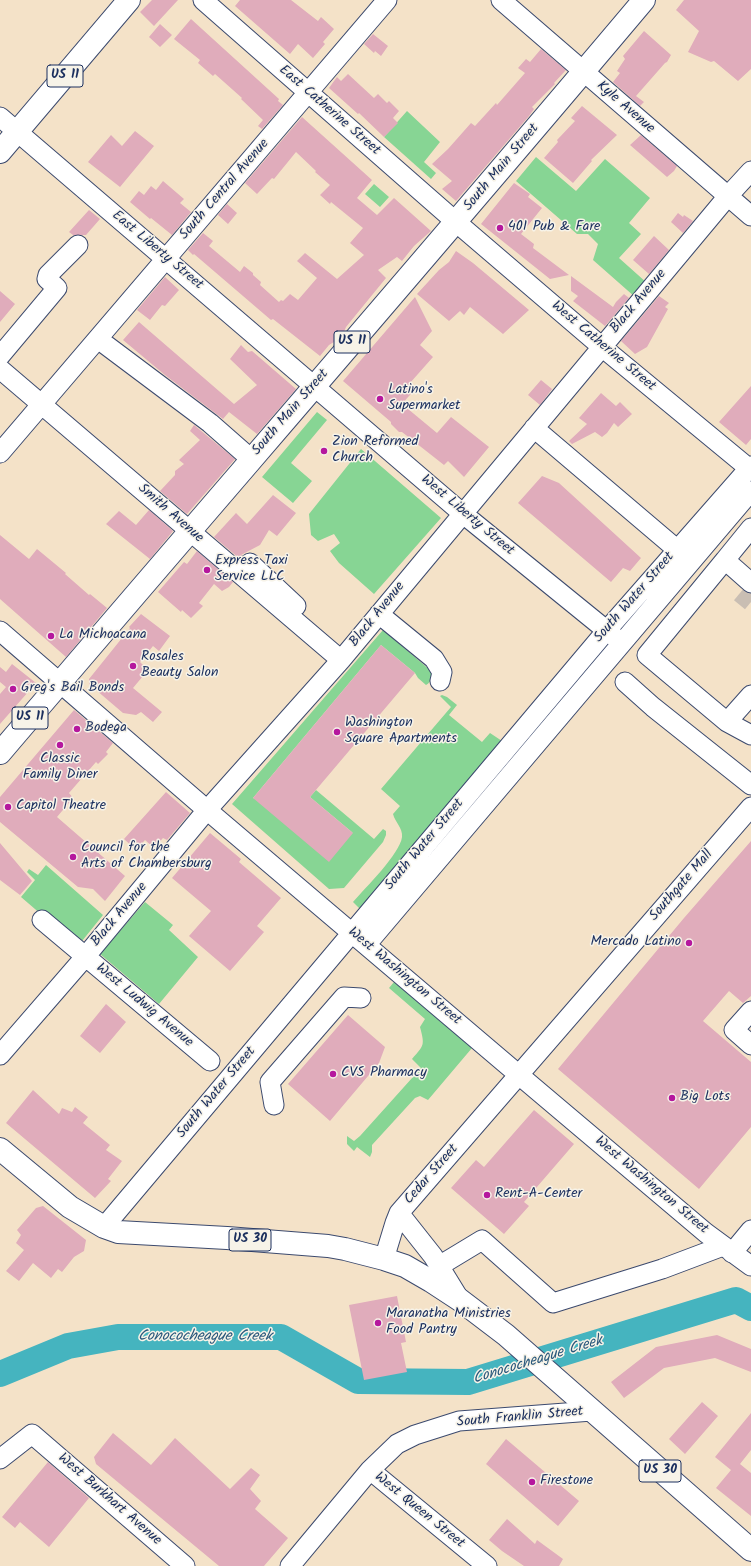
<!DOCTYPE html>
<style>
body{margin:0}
canvas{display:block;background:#f4e2c8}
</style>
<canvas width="751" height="1566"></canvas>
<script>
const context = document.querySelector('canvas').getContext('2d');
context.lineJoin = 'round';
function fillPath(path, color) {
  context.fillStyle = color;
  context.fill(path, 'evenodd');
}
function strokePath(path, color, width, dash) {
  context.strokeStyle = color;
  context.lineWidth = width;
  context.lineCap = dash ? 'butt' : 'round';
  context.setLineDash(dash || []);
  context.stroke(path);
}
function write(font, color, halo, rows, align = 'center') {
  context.font = font + ' Kalam,sans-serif';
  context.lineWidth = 3;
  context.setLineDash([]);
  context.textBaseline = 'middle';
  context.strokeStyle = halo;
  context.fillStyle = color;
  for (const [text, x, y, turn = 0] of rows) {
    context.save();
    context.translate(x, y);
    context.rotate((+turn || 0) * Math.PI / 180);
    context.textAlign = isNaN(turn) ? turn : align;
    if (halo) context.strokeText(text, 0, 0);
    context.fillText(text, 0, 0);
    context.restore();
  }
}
fillPath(new Path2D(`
 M407 111 440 142 424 162 436 173 431 179 384 137Z
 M536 157 576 191 605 159 650 198 629 223 641 234 619 258 647 283 635 297 593 260 598 244 588 234H577L516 181Z
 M374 184 389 197 380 207 365 194Z
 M317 412 327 420 291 463 312 481 293 503 262 477Z
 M361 449 441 518 374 594 339 563 330 551 340 543 334 534 318 541 311 535 309 514Z
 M383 630 430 670C433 675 432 682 426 685L418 678 415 673 381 645 253 798 353 833 310 797 316 790 374 839 383 829 386 831V835L383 842 344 888 329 889 232 804Z
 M442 695 447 697 457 705 449 715 482 742 490 733 502 741 361 910 353 902C365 888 400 854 402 837 403 828 395 822 393 814L400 806 381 789 451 707 440 696Z
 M46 865 103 915 78 946 21 897 35 880 27 872 29 869 38 875Z
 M145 902 173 925 169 930 198 957 159 1004 100 954Z
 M394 982 472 1048 428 1100 420 1096 415 1098 372 1145V1152L370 1157 357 1147 354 1151 347 1144V1136L354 1141 360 1136 421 1068 412 1059C424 1045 425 1046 420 1027L425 1019 389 988Z`), '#87d594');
strokePath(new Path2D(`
 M0 1374 68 1346 118 1337H281L358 1381 468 1382 736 1300 751 1308`), '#45b4bf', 26);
fillPath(new Path2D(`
 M152 0H178L154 26 140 12Z
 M240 0H291L318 21 321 17 334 29 323 42 325 44 313 58 298 44 290 54 235 6Z
 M684 0H751V69L738 81 714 61 711 62 688 52 699 31 676 10Z
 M191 19 279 99 278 101 283 105 262 129 258 126 263 120 241 99 242 98 215 74 213 76 198 63 200 60 174 39Z
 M160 24 172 35 160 47 149 37Z
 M644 31 671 55 667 62 665 63 636 96 644 102 640 106 613 82 620 73 617 71 625 59 623 56Z
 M373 34 388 46 381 56 375 51 374 53 364 44Z
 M541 49 566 70 554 83 555 84 532 107 534 109 529 116 456 201 442 189 452 181 432 164 448 149 471 123 475 126 496 103 497 105 525 73 518 68 526 59 530 62Z
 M348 74 374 98 378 94 387 103 389 101 399 111 393 118 398 123 384 137 359 113 358 114 329 88 337 77 341 81Z
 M582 106 617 135 591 160 592 161 573 183 544 158 558 142 557 140 575 121 571 118Z
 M302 117 372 180 357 198 377 215 394 198 431 231 414 246 402 261 397 257 378 270 386 278 346 327 343 334 339 339 329 345 320 356 273 319 271 320 194 254 193 255 188 250 203 233 213 241 209 246 240 272 244 266 253 273V275L261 282 260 285 279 302 281 300 283 301 290 294 298 300 317 278 297 261 305 253 337 279 364 255 350 243 363 228 331 202 330 204 320 195 330 185 315 172 316 171 296 152 274 179 272 178 257 194 245 183Z
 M135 131 154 146 120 187 88 162 111 135 122 146Z
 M641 135 677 166 674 171 667 177 630 145Z
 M163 181 184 199 180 203 191 212 172 235 151 218 150 219 130 202 139 191 144 195 151 186 156 190Z
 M514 183 530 194 528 197 542 208 521 234 534 244 533 248 569 275 550 279 481 224Z
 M227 204 237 213 228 224 218 215Z
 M89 210 100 219 86 235H73L69 232Z
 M678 213 683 217 684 215 693 221 683 233 671 222Z
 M654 236 669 250 649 274 633 260Z
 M456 251 473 263 529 310 503 334 470 307 464 315 460 311 449 321 417 294 439 270 449 262Z
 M571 276 613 307 616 302 624 294 629 298 605 326 573 301 578 296 571 291Z
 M165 277 179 290 165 306 162 305 150 320 137 310Z
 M0 291 15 304 0 322Z
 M659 296 669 303 665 307 668 309 647 347 635 354 621 341Z
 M415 297 432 331 420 345 433 357 410 383 416 388 402 404 437 433 451 417 489 447 464 477 448 461 444 465 402 432H399L391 424V422L343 381Z
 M139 322 234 404 257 385 230 359 241 345 248 352 252 351 296 389 257 434 229 412 223 419 165 375 123 340Z
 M541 380 552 389 540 405 528 395Z
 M751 386V439L746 445 719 422Z
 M601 393 616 406 620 402 632 414 618 427 614 423 607 433 602 437 595 432 572 444 569 441 587 424 579 418Z
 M194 425 235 459 187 514 160 491 175 475V471L184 464 179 460 200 440 190 431Z
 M542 476 559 483 641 558 630 571 623 568 611 582 518 503Z
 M273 495 296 513 277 536 269 530 260 545 241 555H242L240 559 214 537 236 513 247 524Z
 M149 510 173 531 150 559 106 524 119 511 136 525Z
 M0 535 29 559 37 549 66 573 65 574 89 595 90 594 107 608 66 657 0 599Z
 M197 551 233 582 229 587 222 591 214 584 199 603 203 606 191 618 182 610 181 612 158 592 184 562 187 564Z
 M141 614 170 636 159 651 153 646 140 662 148 670 133 688 162 712 153 722 141 712 136 715 123 713 89 684V679L122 638 130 628 129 627Z
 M381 645 415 673 310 797 353 833 329 862 253 798Z
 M12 664 36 683 0 724V694L6 687 0 682V667L6 672Z
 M74 710 113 743 106 752 108 754 98 764 96 762 69 793 73 798 57 817 125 876 105 901 93 889 78 887 0 822V797Z
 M166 792 190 813 167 840 163 838 154 848 145 840 136 850 124 839Z
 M210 833 241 859 239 862 281 898 257 926 264 932 230 971 189 936 211 911 172 878Z
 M751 841V996L743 1003 729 991 703 1021 751 1062V1127L699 1189 558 1069 684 918Z
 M0 843 32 881 20 895 0 880Z
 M106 1004 126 1022 100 1053 80 1036Z
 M348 1015 385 1047 379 1063 330 1121 288 1084Z
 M33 1090 59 1114 62 1108 72 1112 75 1107 88 1117 83 1123 110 1145 106 1150 122 1161 108 1179 111 1181 95 1198 6 1123Z
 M534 1110 574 1144 524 1202 529 1206 504 1234 451 1188 476 1160 484 1167Z
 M43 1206 86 1240 84 1251 74 1257 62 1272 58 1269 51 1278 33 1263 19 1281 6 1271 24 1250 16 1243 21 1235 17 1230 36 1208Z
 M397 1296 406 1342 401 1343 407 1372 364 1380 349 1305Z
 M717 1335 751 1349V1372L715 1358 664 1368 624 1398 611 1382 656 1347Z
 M702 1402 718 1416 685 1454 669 1439Z
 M751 1413V1450L740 1464 751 1473V1516L716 1488 731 1470 715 1457Z
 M113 1433 151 1465 175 1438 230 1489 251 1468 260 1475 250 1489 261 1501 255 1509 288 1538 264 1566H219L96 1464 94 1457Z
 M506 1439 579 1501 558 1526 486 1464Z
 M48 1462 89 1498 49 1547 20 1522 15 1528 2 1517Z
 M507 1519 535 1544 537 1540 563 1559 559 1566H524L502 1551 489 1540Z`), '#e0acbb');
strokePath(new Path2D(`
 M740 593 751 602`), '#c9beb3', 19, [19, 10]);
const minor = new Path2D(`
 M203 0 456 222 602 347 751 470
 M501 0 751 216
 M0 117 462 513 622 643
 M98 339 210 423 251 459
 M0 356 57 288 47 279 48 275 78 245
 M0 369 341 660
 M534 428 687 558
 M0 453 387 0
 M725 560 751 528
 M250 563 296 606
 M751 583 725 560 647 655 727 722 751 735
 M379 614 434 659 442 672 440 681
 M0 631 207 810 519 1075 706 1233 751 1266
 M625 682 653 707 751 785
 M727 722 751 695
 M42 920 210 1061
 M366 945 751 491
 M751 1011 734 1030 751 1045
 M0 1055 85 957 207 810 341 660 728 196 751 171
 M274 1105 270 1082 344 997 361 998
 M399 1213 433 1256 460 1300
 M104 1227 607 630 751 466
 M732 1253 751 1230
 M384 1259 395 1223 399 1213 751 807
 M439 1266 482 1240 553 1303 662 1269 723 1246
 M0 1459 32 1434 185 1566
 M370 1470 487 1566
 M290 1566 370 1470 397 1444 415 1435 459 1421 592 1411`);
const major = new Path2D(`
 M0 152 129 0
 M0 753C214 502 431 253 644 0`);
const highway = new Path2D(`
 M0 1149 70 1207 104 1227 118 1232 227 1238 328 1246 345 1249 384 1259 405 1266 431 1281 460 1300 506 1335 751 1550`);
strokePath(minor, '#3c4a6e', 21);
strokePath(major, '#3c4a6e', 24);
strokePath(highway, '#3c4a6e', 24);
strokePath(minor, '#fff', 19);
strokePath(major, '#fff', 22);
strokePath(highway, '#fff', 22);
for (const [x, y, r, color] of [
 [500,228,4,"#b5179e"],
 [380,399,4,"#b5179e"],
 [324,451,4,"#b5179e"],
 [207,570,4,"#b5179e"],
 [51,636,4,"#b5179e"],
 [133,666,4,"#b5179e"],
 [13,689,4,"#b5179e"],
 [77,729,4,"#b5179e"],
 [337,732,4,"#b5179e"],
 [60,745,4,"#b5179e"],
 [8,807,4,"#b5179e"],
 [73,857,4,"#b5179e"],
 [689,943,4,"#b5179e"],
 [333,1074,4,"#b5179e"],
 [672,1098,4,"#b5179e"],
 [487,1195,4,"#b5179e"],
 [378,1323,4,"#b5179e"],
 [532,1482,4,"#b5179e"]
]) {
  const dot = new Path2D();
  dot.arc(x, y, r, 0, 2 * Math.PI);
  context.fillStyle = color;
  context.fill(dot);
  strokePath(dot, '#f7f3e8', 1.5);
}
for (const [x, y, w] of [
 [65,76,36],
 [352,342,36],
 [30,718,36],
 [250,1240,42],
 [660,1471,42]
]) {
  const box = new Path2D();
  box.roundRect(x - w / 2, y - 11, w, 22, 3);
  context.fillStyle = '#f7f3e8';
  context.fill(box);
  strokePath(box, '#1b2f5e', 1);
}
write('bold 13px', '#1b2f5e', null, [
 ["US 11",65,76],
 ["US 11",352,342],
 ["US 11",30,718],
 ["US 30",250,1240],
 ["US 30",660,1471]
]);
write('14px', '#1b2f5e', '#f7f3e8', [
 ["Kyle Avenue",625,108,41],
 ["East Catherine Street",329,111,41],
 ["South Main Street",502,168,-50],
 ["South Central Avenue",225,190,-49],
 ["East Liberty Street",157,251,40],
 ["Black Avenue",639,302,-50],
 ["West Catherine Street",603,347,40],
 ["South Main Street",291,413,-49],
 ["Smith Avenue",170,514,41],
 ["West Liberty Street",467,516,40],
 ["South Water Street",635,598,-49],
 ["Black Avenue",378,615,-51],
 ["South Water Street",425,845,-50],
 ["Southgate Mall",682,886,-49],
 ["Black Avenue",120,915,-50],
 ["West Washington Street",404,977,40],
 ["West Ludwig Avenue",144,1006,40],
 ["South Water Street",217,1093,-50],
 ["Cedar Street",432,1175,-49],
 ["West Washington Street",651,1186,40],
 ["South Franklin Street",520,1418,-5],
 ["West Burkhart Avenue",109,1500,41],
 ["West Queen Street",419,1511,39]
]);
write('14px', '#1b2f5e', '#f7f3e8', [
 ["401 Pub & Fare",508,228],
 ["Latino's",388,391],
 ["Supermarket",388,407],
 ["Zion Reformed",332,443],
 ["Church",332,459],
 ["Express Taxi",215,562],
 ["Service LLC",215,578],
 ["La Michoacana",59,636],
 ["Rosales",141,658],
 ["Beauty Salon",141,674],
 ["Greg's Bail Bonds",21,689],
 ["Washington",345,724],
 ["Square Apartments",345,740],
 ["Bodega",85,729],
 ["Classic",60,760,"center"],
 ["Family Diner",60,776,"center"],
 ["Capitol Theatre",16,807],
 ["Council for the",81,849],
 ["Arts of Chambersburg",81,865],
 ["Mercado Latino",681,943,"right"],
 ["CVS Pharmacy",341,1074],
 ["Big Lots",680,1098],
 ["Rent-A-Center",495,1195],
 ["Maranatha Ministries",386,1315],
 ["Food Pantry",386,1331],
 ["Firestone",540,1482]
], 'left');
write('italic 15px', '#28577b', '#f7f3e8', [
 ["Conococheague Creek",205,1337],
 ["Conococheague Creek",538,1361,-17]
]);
</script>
